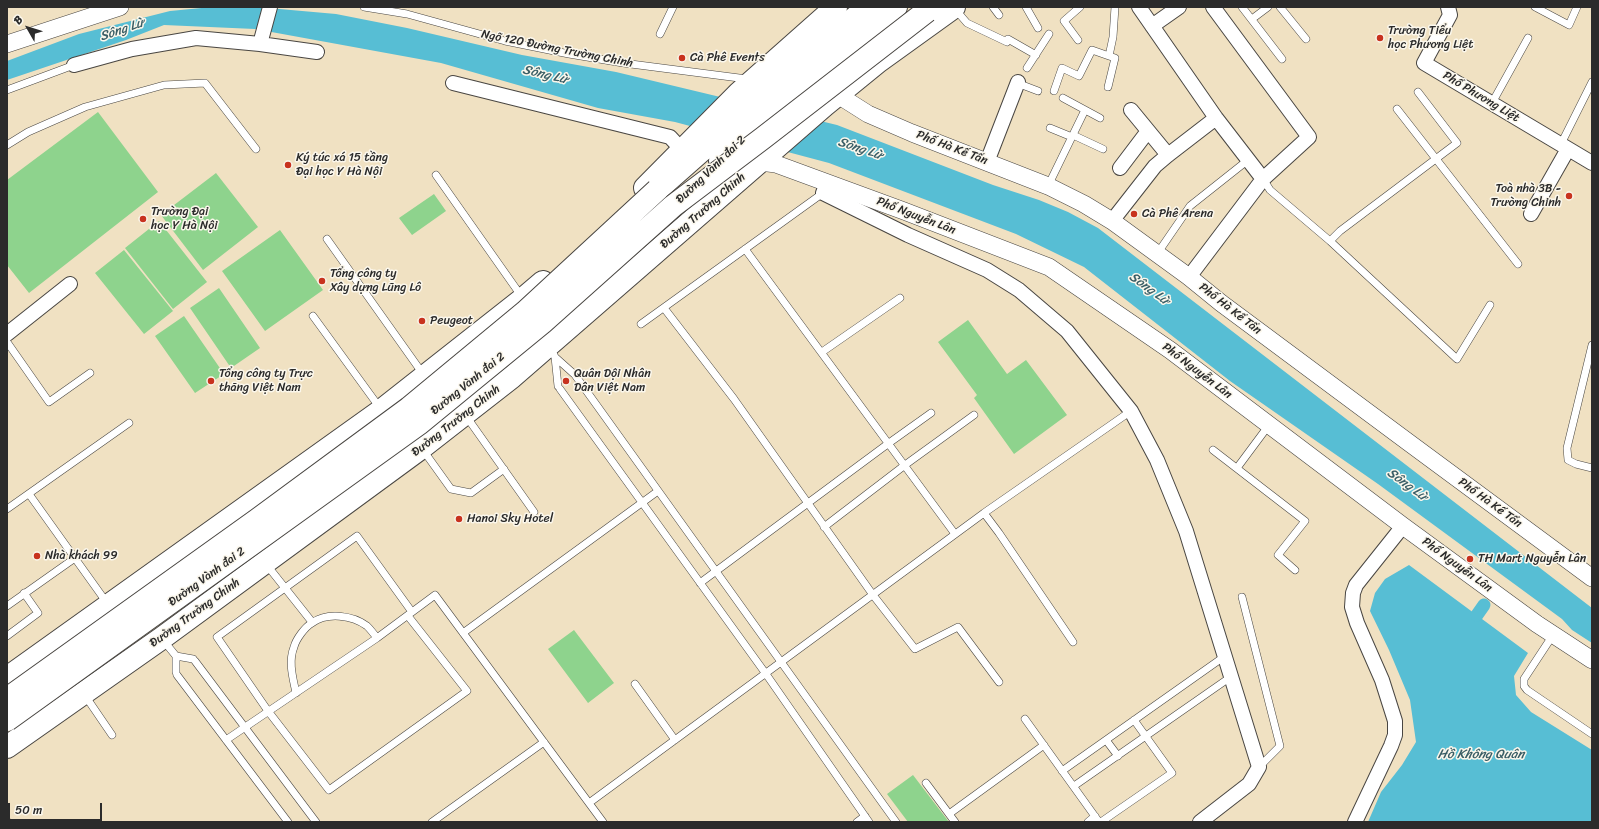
<!DOCTYPE html>
<meta charset="utf-8">
<style>
body{margin:0}
#map{position:relative;width:1599px;height:829px;overflow:hidden;background:#f0e1c2;font-family:Sriracha,sans-serif}
canvas{display:block}
.frame{position:absolute;inset:0;border:8px solid #2b2b2b;pointer-events:none}
.north{position:absolute;left:8px;top:8px;width:40px;height:40px;-webkit-text-stroke:3px #fbf7ec;paint-order:stroke;rotate:309deg;font-size:11px;font-weight:700;line-height:16px;text-align:center;color:#2b2b2b}
.north::after{content:'';display:block;margin:auto;width:14px;height:18px;background:#2b2b2b;clip-path:polygon(50% 0,100% 100%,50% 72%,0 100%)}
.scale{position:absolute;left:8px;top:803px;width:94px;height:18px;box-sizing:border-box;border:2px solid #2b2b2b;border-top:0;padding-left:5px;font-size:12px;line-height:14px;white-space:nowrap;color:#2b2b2b;-webkit-text-stroke:3px #fbf7ec;paint-order:stroke}
</style>
<div id="map">
<canvas width="1599" height="829"></canvas>
<div class="frame"></div>
<div class="north">B</div>
<div class="scale">50 m</div>
</div>
<script>
const context = document.querySelector('canvas').getContext('2d');
context.lineJoin = 'round';
function fillPath(path, color) {
  context.fillStyle = color;
  context.fill(path, 'evenodd');
}
function strokePath(path, color, width, dash) {
  context.strokeStyle = color;
  context.lineWidth = width;
  context.lineCap = dash ? 'butt' : 'round';
  context.setLineDash(dash || []);
  context.stroke(path);
}
function write(font, color, halo, rows, align = 'center') {
  context.font = font + ' Sriracha,sans-serif';
  context.lineWidth = 3;
  context.setLineDash([]);
  context.textBaseline = 'middle';
  context.strokeStyle = halo;
  context.fillStyle = color;
  for (const [text, x, y, turn = 0] of rows) {
    context.save();
    context.translate(x, y);
    context.rotate((+turn || 0) * Math.PI / 180);
    context.textAlign = isNaN(turn) ? turn : align;
    if (halo) context.strokeText(text, 0, 0);
    context.fillText(text, 0, 0);
    context.restore();
  }
}
fillPath(new Path2D(`
 M98 112 158 192 29 293 7 265V180Z
 M216 173 258 227 203 270 161 215Z
 M434 194 446 211 412 235 399 218Z
 M159 221 207 282 173 309 125 248Z
 M280 230 323 290 265 331 222 271Z
 M124 250 173 311 144 334 95 273Z
 M219 288 260 348 231 368 190 308Z
 M184 316 224 374 195 393 155 336Z
 M968 320 1007 374 1026 360 1067 415 1014 454 974 398 977 395 938 342Z
 M574 630 614 683 588 703 548 649Z
 M913 775 949 822H908L887 794Z`), '#8ed38d');
fillPath(new Path2D(`
 M212 7H257L336 14 407 28 522 55 616 72 837 125 993 185 1039 200 1068 212 1098 228 1592 608V643L1572 630 1562 619 1378 484 1230 381 1084 267 1016 234 829 163 675 122 598 108 441 63 255 29 164 25 126 40 7 80V61L79 34 170 11Z
 M1409 565 1528 653 1514 676 1516 695 1531 712 1592 750V822H1368L1381 792 1402 765 1416 742 1410 700 1389 650 1370 611 1375 593 1385 579Z`), '#57bed4');
strokePath(new Path2D(`
 M1477 615 1484 605`), '#57bed4', 13);
const service = new Path2D(`
 M364 7 407 14 505 41 569 54 623 63 747 79
 M993 7 999 15
 M1026 7 1038 28
 M1242 7 1282 59
 M1280 7 1306 39
 M1535 7 1569 25 1577 7
 M955 9 967 23 1007 42 1008 39 1036 55
 M1252 19 1268 7
 M660 34 673 7
 M1078 40 1064 21 1080 7
 M1027 68 1049 34
 M1017 83 1038 91
 M1108 87 1115 58 1109 56 1113 37 1115 7
 M7 90 74 65
 M1054 91 1062 68 1079 76 1092 50 1109 56
 M1063 98 1100 118
 M1492 103 1528 38
 M1397 109 1518 264
 M1050 128 1072 137
 M1073 135 1103 149
 M1561 144 1592 82
 M7 145 28 132 85 107 164 85 205 83 256 149
 M436 175 522 297
 M1263 179 1270 190 1330 241 1457 359 1490 305
 M1048 186 1085 110
 M327 239 423 374
 M1330 241 1340 231 1457 143 1418 92
 M745 249 955 534
 M1157 254 1190 206 1248 160
 M664 308 734 399 873 595 915 649 958 627 999 682
 M313 316 380 408
 M641 324 823 193
 M7 342 49 402 90 373
 M1592 345 1567 448 1568 460 1576 464 1592 468
 M550 348 555 357 558 386
 M822 352 900 298
 M555 357 574 374
 M575 375 896 822
 M560 389 766 674 869 822
 M466 416 534 512
 M423 450 451 489 471 493 504 469
 M1213 450 1305 521 1278 555 1295 570
 M1237 468 1269 425
 M29 494 107 603
 M7 509 129 423
 M984 513 999 533 1073 642
 M824 527 905 465 974 415
 M266 564 312 622
 M700 583 889 443 931 413
 M1242 597 1280 746 1259 767
 M7 606 75 558
 M408 616 467 691 329 790 268 711 217 637 357 536 412 612
 M463 633 658 491
 M1553 635 1524 679V686L1527 690 1592 734
 M7 636 38 613 24 593
 M163 640 176 656 193 659
 M195 661 316 822
 M176 672V656
 M177 675 288 822
 M635 684 675 740
 M296 693C293 678 288 662 294 647 296 639 305 627 312 623 327 612 352 615 367 626 370 629 374 634 377 638
 M84 694 112 735
 M1025 719 1099 822
 M226 740 377 638 435 595 603 822
 M1106 740 1118 756
 M1062 771 1225 656
 M926 783 955 822
 M1074 786 1232 676
 M589 803 984 513 1131 411
 M949 814 1044 745
 M7 821 8 822
 M432 822 544 742
 M857 822 865 816
 M1088 822 1095 816
 M1101 822 1172 773 1134 720`);
const minor = new Path2D(`
 M1139 7 1216 118 1263 179
 M1448 7 1450 15 1424 63 1592 163
 M1152 26 1179 7
 M260 44 270 7
 M74 65 132 49 196 38 260 44 317 52
 M453 83 670 137 683 151
 M1131 110 1168 155
 M987 162 1018 82
 M1120 168 1148 131
 M827 183 823 193 908 235 987 270 1019 290 1067 331 1131 411 1157 460 1186 531 1259 767 1249 784 1200 822
 M1531 214 1568 149
 M1112 221 1155 166 1168 155 1216 118
 M1189 277 1263 179 1309 137 1213 7
 M7 334 70 284
 M1355 822 1391 746 1395 735V721L1382 680 1357 623 1352 607 1353 593 1356 585 1403 526`);
const tertiary = new Path2D(`
 M7 44 120 7
 M838 95 868 114 912 133 1048 186 1084 204 1112 221 1189 277 1221 303 1408 442 1592 578
 M760 162 776 164 904 211 1049 267 1170 350 1403 526 1537 624 1592 660`);
const primary = new Path2D(`
 M645 188 739 93 836 7
 M7 678 382 410 523 299 543 282
 M7 747 162 638 421 448 512 377 825 105 879 61 954 7`);
const trunk = new Path2D(`
 M720 161 828 61 896 7
 M657 190 819 47 868 7`);
strokePath(service, '#494642', 8);
strokePath(minor, '#494642', 16);
strokePath(tertiary, '#494642', 18);
strokePath(primary, '#494642', 24);
strokePath(trunk, '#494642', 24);
strokePath(service, '#fff', 7);
strokePath(minor, '#fff', 14);
strokePath(tertiary, '#fff', 17);
strokePath(primary, '#fff', 22);
strokePath(trunk, '#fff', 22);
const trunkBridge = new Path2D(`
 M7 699 257 520 409 408 525 312 657 190
 M7 720 420 423 542 323 673 206 763 138 927 11`);
strokePath(trunkBridge, '#494642', 24, []);
strokePath(trunkBridge, '#fff', 22);
for (const [x, y, r, color] of [
 [1380,38,4,"#c8321e"],
 [682,58,4,"#c8321e"],
 [288,165,4,"#c8321e"],
 [1569,196,4,"#c8321e"],
 [1134,214,4,"#c8321e"],
 [143,219,4,"#c8321e"],
 [322,281,4,"#c8321e"],
 [422,321,4,"#c8321e"],
 [211,381,4,"#c8321e"],
 [566,381,4,"#c8321e"],
 [459,519,4,"#c8321e"],
 [37,556,4,"#c8321e"],
 [1470,559,4,"#c8321e"]
]) {
  const dot = new Path2D();
  dot.arc(x, y, r, 0, 2 * Math.PI);
  context.fillStyle = color;
  context.fill(dot);
  strokePath(dot, '#fbf7ec', 1.5);
}
write('12px', '#2b2b2b', '#fbf7ec', [
 ["Trường Tiểu",1388,31],
 ["học Phương Liệt",1388,45],
 ["Cà Phê Events",690,58],
 ["Ký túc xá 15 tầng",296,158],
 ["Đại học Y Hà Nội",296,172],
 ["Toà nhà 3B -",1561,189,"right"],
 ["Trường Chinh",1561,203,"right"],
 ["Trường Đại",151,212],
 ["học Y Hà Nội",151,226],
 ["Cà Phê Arena",1142,214],
 ["Tổng công ty",330,274],
 ["Xây dựng Lũng Lô",330,288],
 ["Peugeot",430,321],
 ["Tổng công ty Trực",219,374],
 ["thăng Việt Nam",219,388],
 ["Quân Dội Nhân",574,374],
 ["Dân Việt Nam",574,388],
 ["Hanoi Sky Hotel",467,519],
 ["Nhà khách 99",45,556],
 ["TH Mart Nguyễn Lân",1478,559]
], 'left');
write('12px', '#2b2b2b', '#fbf7ec', [
 ["Ngõ 120 Đường Trường Chinh",557,49,11],
 ["Phố Phương Liệt",1481,97,31],
 ["Phố Hà Kế Tấn",952,148,21],
 ["Đường Vành đai 2",711,170,-44],
 ["Đường Trường Chinh",703,211,-41],
 ["Phố Nguyễn Lân",916,216,21],
 ["Phố Hà Kế Tấn",1230,309,38],
 ["Phố Nguyễn Lân",1197,371,37],
 ["Đường Vành đai 2",468,384,-39],
 ["Đường Trường Chinh",456,421,-38],
 ["Phố Hà Kế Tấn",1490,503,36],
 ["Phố Nguyễn Lân",1457,565,36],
 ["Đường Vành đai 2",207,577,-36],
 ["Đường Trường Chinh",195,613,-36]
]);
write('italic 13px', '#3a5e66', '#fbf7ec', [
 ["Sông Lừ",122,30,-19],
 ["Sông Lừ",545,75,13],
 ["Sông Lừ",860,149,18],
 ["Sông Lừ",1149,289,36],
 ["Sông Lừ",1407,485,36],
 ["Hồ Không Quân",1481,755]
]);
</script>
